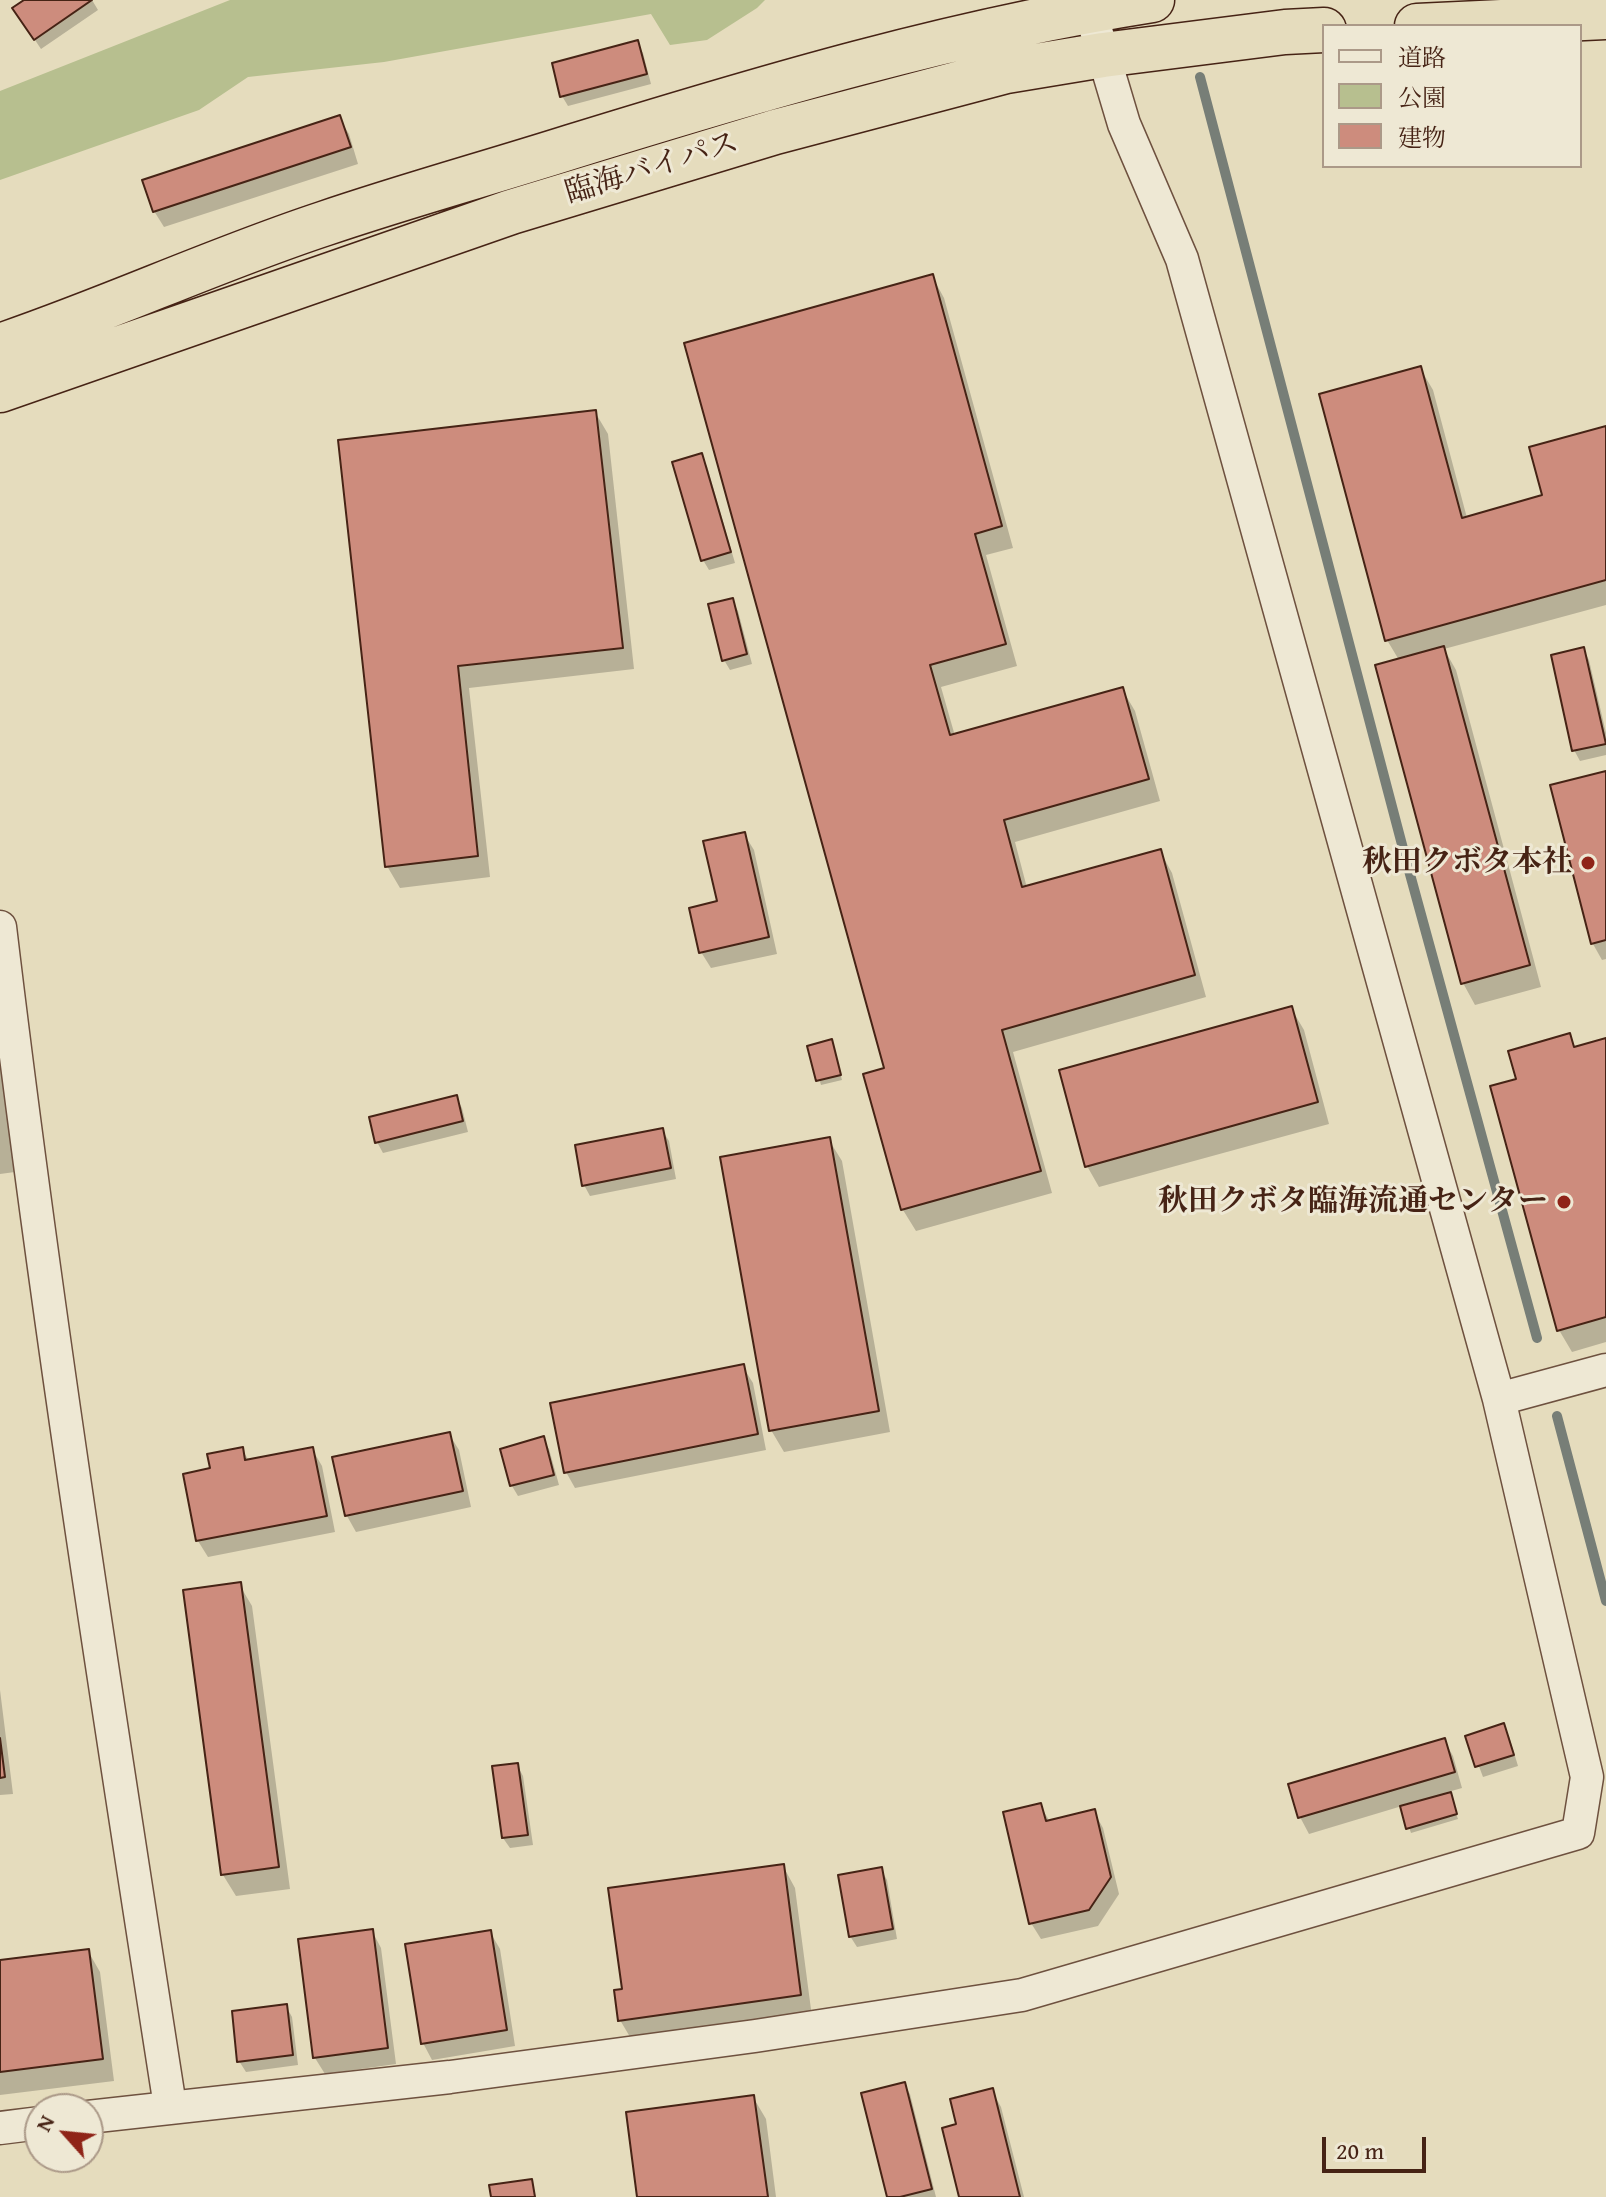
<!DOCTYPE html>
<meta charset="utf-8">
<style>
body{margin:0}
#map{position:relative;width:1606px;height:2197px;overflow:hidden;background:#e5dcbd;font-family:"Gentium Book Plus","Noto Serif JP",serif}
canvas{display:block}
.legend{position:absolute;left:1322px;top:24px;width:260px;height:144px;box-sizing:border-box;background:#eee8d4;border:2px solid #ab9988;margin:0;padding:10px 14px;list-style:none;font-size:24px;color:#462315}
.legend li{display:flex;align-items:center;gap:16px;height:40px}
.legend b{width:40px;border:2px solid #ab9988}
.north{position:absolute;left:24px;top:2093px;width:80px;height:80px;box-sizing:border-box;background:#eee8d4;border:2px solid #ab9988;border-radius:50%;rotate:297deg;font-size:22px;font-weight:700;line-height:32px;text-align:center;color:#462315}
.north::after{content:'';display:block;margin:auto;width:28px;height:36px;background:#8f2418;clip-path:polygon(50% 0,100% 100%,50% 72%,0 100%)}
.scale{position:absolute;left:1322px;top:2137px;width:104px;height:36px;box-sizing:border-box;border:4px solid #462315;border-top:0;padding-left:10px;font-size:24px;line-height:28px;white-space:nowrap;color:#462315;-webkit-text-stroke:6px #eee8d4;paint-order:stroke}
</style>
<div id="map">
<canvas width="1606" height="2197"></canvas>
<ul class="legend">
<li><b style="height:10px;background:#eee8d4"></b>道路</li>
<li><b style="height:22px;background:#b7bf8f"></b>公園</li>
<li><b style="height:22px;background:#cd8c7d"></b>建物</li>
</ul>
<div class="north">N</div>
<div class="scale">20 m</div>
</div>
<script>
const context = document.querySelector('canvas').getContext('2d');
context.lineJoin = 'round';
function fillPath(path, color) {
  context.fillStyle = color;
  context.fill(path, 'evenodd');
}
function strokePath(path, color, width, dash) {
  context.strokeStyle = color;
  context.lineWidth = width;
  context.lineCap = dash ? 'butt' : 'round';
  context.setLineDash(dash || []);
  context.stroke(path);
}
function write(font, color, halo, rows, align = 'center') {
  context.font = font + ' "Gentium Book Plus","Noto Serif JP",serif';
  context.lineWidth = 6;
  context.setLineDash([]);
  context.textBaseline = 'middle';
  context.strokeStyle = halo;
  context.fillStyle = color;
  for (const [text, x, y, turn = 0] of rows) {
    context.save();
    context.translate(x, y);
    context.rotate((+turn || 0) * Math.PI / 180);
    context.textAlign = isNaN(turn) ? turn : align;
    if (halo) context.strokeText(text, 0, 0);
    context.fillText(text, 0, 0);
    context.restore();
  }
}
fillPath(new Path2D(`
 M230 0H765L757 8 707 40 670 45 651 14 384 62 248 77 199 110 0 180V91Z`), '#b7bf8f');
fillPath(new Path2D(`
 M27 0H92L98 10 41 49 21 19Z
 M637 42 643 53 651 84 568 106 562 96Z
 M339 118 349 134 358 164 164 227 154 211Z
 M932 276 944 298 1013 548 986 555 1017 666 941 687 955 736 1122 689 1135 711 1160 801 1015 842 1027 888 1160 851 1172 873 1206 997 1013 1052 1052 1193 916 1231 903 1210 866 1075 886 1069Z
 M1420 368 1433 390 1467 518 1545 497 1606 428V605L1444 649 1456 670 1541 987 1475 1005 1463 983 1399 660 1387 640Z
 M595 412 608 434 634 669 469 688 490 877 400 888 387 866 341 441Z
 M701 456 707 466 735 563 709 570 703 560Z
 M732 600 738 611 752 664 730 670 724 660Z
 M1583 649 1589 660 1606 733V755L1580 761 1574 750Z
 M1606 773V959L1602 960 1593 944 1553 786Z
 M744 834 754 850 777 954 711 968 701 952Z
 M1291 1008 1304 1030 1329 1124 1099 1187 1087 1166Z
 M1569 1036 1576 1048 1606 1040V1342L1572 1352 1559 1330 1518 1081Z
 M832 1042 842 1080 821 1085 810 1047Z
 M0 1047 15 1172 0 1174Z
 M456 1097 462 1108 468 1132 383 1153 377 1142Z
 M662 1130 669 1141 676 1179 590 1196 584 1185Z
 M829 1140 842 1161 890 1432 784 1452 771 1430Z
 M743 1367 753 1383 766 1450 575 1488 566 1472Z
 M449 1434 459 1450 471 1507 356 1532 347 1516 334 1459Z
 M543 1439 549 1449 559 1485 518 1496 512 1486 503 1450Z
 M242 1449 249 1461 312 1449 322 1466 335 1532 208 1557 198 1541 213 1470Z
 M239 1584 252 1606 290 1889 236 1896 223 1875Z
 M0 1690 13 1794 0 1795Z
 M1503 1726 1509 1736 1518 1766 1483 1777 1468 1737Z
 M1444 1740 1453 1756 1462 1788 1448 1792 1458 1819 1411 1833 1402 1806 1309 1834 1300 1817Z
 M517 1765 523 1776 533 1845 510 1848 503 1838Z
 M1040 1805 1050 1822 1094 1812 1103 1828 1119 1894 1098 1926 1041 1939 1031 1923Z
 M783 1866 795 1888 812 2017 633 2042 620 2020 624 1991Z
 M881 1869 887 1880 897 1939 857 1947 850 1936Z
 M372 1931 381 1948 396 2064 325 2074 315 2058 300 1941Z
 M490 1932 500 1949 515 2046 432 2060 423 2043Z
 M88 1951 100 1972 114 2081 0 2095V1962Z
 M286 2006 292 2017 298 2065 246 2072 239 2061Z
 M904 2084 910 2094 936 2197H889Z
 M992 2091 1001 2107 1024 2197H961Z
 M753 2097 766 2119 776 2197H639Z`), '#0003');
strokePath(new Path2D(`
 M1200 77 1405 856 1537 1338
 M1557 1416 1606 1601`), '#777e77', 10);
const building = new Path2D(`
 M24 0H92L34 40 12 8Z
 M638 40 647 74 560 97 552 63Z
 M340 115 351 147 153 212 142 180Z
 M933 274 1002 526 975 534 1006 644 930 665 950 735 1123 687 1149 779 1004 820 1022 887 1161 849 1195 975 1002 1030 1041 1171 901 1210 863 1074 884 1068 684 343Z
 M1421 366 1462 518 1542 495 1529 447 1606 426V580L1385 641 1319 394Z
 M596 410 623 648 458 666 478 856 385 867 338 440Z
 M702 453 731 552 701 561 672 462Z
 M733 598 747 654 722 661 708 604Z
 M1444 646 1530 965 1461 984 1375 665Z
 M1584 647 1606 744 1572 751 1551 655Z
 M1606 771V940L1591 944 1550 785Z
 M745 832 769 937 699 953 689 908 717 901 703 841Z
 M1292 1006 1318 1102 1085 1167 1059 1070Z
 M1570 1033 1574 1047 1606 1038V1317L1557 1331 1490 1086 1516 1079 1508 1051Z
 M832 1039 841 1075 816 1081 807 1046Z
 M457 1095 463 1121 375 1143 369 1117Z
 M663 1128 671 1168 582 1186 575 1145Z
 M830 1137 879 1411 769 1431 720 1157Z
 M744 1364 758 1434 564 1473 550 1403Z
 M450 1432 463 1491 345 1516 332 1457Z
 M544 1436 554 1475 510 1486 500 1449Z
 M243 1447 245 1460 313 1447 327 1516 196 1541 183 1474 210 1468 207 1454Z
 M241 1582 279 1867 221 1875 183 1590Z
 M1504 1723 1514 1755 1475 1767 1465 1736Z
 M0 1738 5 1777 0 1778Z
 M1445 1738 1455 1772 1298 1818 1288 1784Z
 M518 1763 528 1835 502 1838 492 1766Z
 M1451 1792 1457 1814 1406 1829 1400 1806Z
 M1041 1803 1046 1821 1095 1809 1111 1877 1089 1910 1029 1924 1003 1812Z
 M784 1864 801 1995 618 2021 614 1990 622 1989 608 1888Z
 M882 1867 893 1929 849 1937 838 1875Z
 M373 1929 388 2048 313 2058 298 1939Z
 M491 1930 507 2030 421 2044 405 1944Z
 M89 1949 103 2059 0 2072V1960Z
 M287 2004 293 2055 237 2062 232 2011Z
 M905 2082 932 2189 900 2197H887L861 2093Z
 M993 2088 1020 2197H959L942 2128 956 2124 950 2099Z
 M754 2095 768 2197H637L626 2112Z
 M532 2179 535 2197H491L489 2185Z`);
fillPath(building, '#cd8c7d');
strokePath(building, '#462315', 2);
const minor = new Path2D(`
 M0 927C47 1321 109 1714 170 2106
 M1499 1399 1606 1370
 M88 2117 450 2077 755 2036 1022 1995 1578 1833 1587 1777 1499 1399 1182 259 1124 124 1090 10
 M0 2128 40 2123`);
const trunk = new Path2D(`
 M1417 26 1606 17
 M0 346C109 309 214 260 323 224 405 196 489 173 571 147 762 88 954 31 1152 0
 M0 390 511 212 775 132 1006 71 1103 55 1285 32 1324 30`);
strokePath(minor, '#6e513f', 35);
strokePath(trunk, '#462315', 47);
strokePath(minor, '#eee8d4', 32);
strokePath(trunk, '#e5dcbd', 44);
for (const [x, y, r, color] of [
 [1588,863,8,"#8f2418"],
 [1564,1202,8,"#8f2418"]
]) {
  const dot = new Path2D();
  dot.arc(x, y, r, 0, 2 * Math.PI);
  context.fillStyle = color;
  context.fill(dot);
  strokePath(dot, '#eee8d4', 3);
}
write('30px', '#462315', '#eee8d4', [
 ["臨海バイパス",652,169,-17]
]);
write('bold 30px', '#462315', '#eee8d4', [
 ["秋田クボタ本社",1572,863],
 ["秋田クボタ臨海流通センター",1548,1202]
], 'right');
</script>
